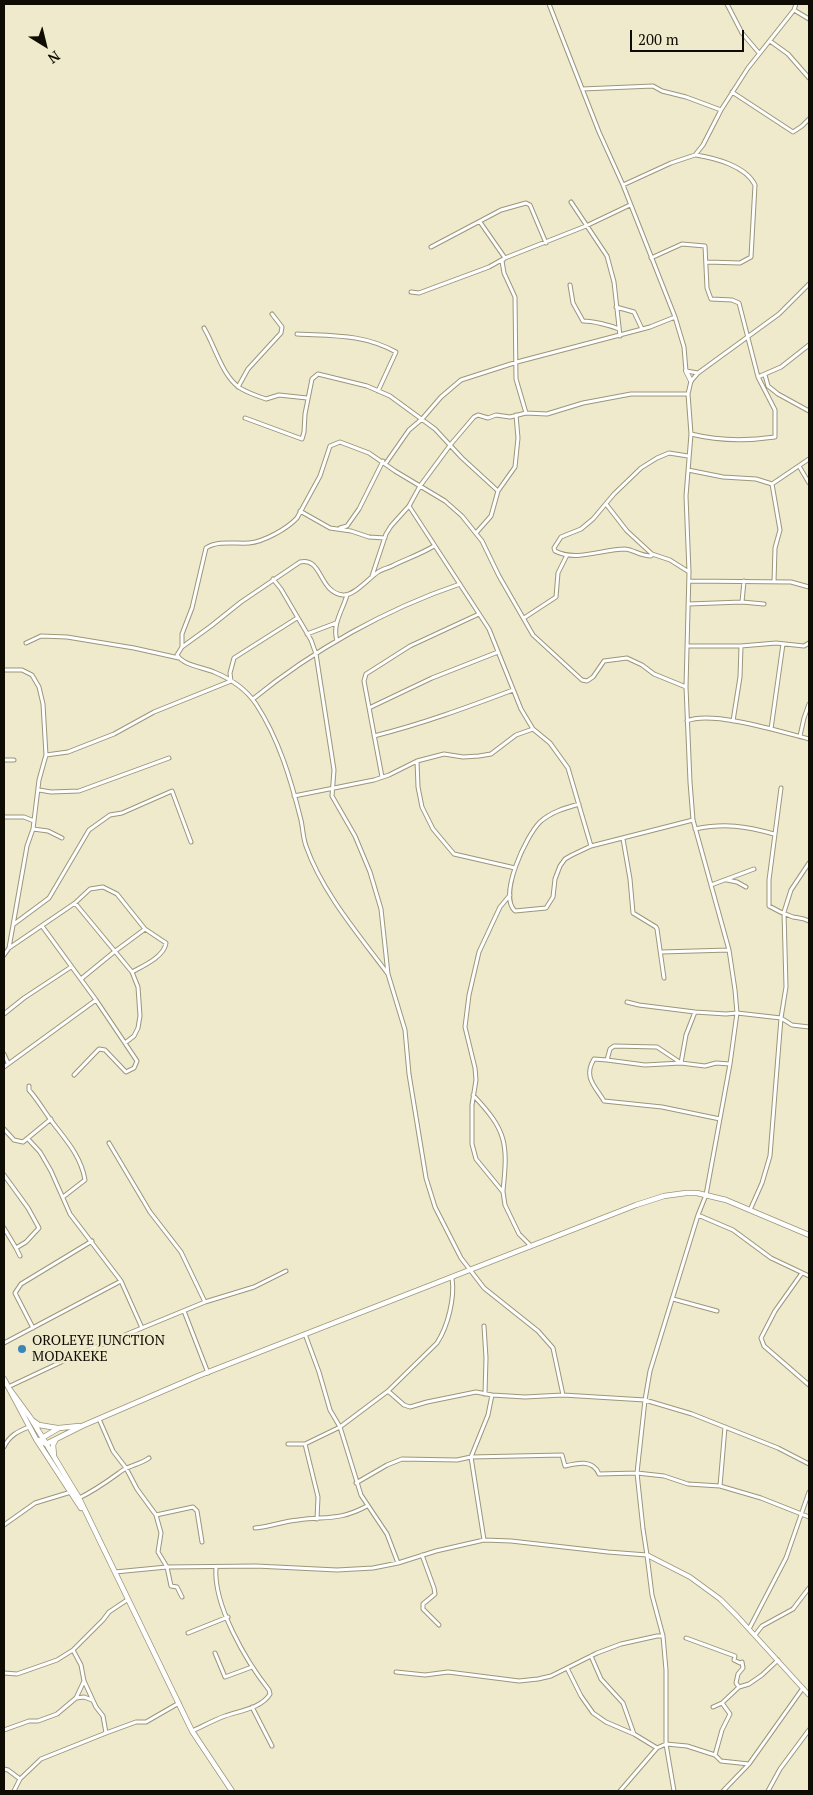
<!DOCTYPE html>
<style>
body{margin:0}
#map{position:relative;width:813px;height:1795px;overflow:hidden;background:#f0eacc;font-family:"PT Serif",serif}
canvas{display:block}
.frame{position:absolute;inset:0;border:5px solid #0f0c04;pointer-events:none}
.north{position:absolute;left:20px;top:20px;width:50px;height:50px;-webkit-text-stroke:4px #f0eacc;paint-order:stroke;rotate:144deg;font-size:14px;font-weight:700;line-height:20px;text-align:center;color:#0f0c04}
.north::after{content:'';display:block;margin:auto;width:18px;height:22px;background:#0f0c04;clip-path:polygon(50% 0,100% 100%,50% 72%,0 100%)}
.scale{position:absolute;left:630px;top:30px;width:114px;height:22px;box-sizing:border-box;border:2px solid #0f0c04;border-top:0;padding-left:6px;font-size:15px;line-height:18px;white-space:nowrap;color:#0f0c04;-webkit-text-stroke:4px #f0eacc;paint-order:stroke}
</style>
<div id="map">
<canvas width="813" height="1795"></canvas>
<div class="frame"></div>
<div class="north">N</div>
<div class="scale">200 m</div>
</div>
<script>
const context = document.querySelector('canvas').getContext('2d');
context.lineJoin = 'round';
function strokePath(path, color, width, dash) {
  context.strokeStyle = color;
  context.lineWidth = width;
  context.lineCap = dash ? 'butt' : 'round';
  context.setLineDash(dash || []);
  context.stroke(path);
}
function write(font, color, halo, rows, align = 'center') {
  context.font = font + ' "PT Serif",serif';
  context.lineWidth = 5;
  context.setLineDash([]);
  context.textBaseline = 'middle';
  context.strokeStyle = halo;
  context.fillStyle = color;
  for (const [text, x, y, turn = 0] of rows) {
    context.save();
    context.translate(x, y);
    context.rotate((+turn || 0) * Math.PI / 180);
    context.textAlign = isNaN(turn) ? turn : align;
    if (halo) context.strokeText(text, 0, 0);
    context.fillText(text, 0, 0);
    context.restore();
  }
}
const minor = new Path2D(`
 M549 4 599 132 623 185 675 317 684 347 686 371 698 373
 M727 4 742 33 759 53
 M794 10 796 4
 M770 41 788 54 809 78
 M582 89 653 86 662 91 686 97 721 110
 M732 92 793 132 802 126 809 119
 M696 155C715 158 746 166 755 185L751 257 740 263 707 262
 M623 185 671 163 695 155 703 145 721 110 748 68 794 10 809 19
 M571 202 607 256 614 282 620 336
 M480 222 505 258 502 261 504 273 515 297 516 379 526 413
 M431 247 501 210 526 203 530 205 546 243
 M651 258 682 244 705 246 707 288 711 299 732 300 739 303 758 377 775 410V437C747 441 719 441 691 434
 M570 285 573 303 583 321C593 321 609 325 619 329
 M411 292 419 293 489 267 505 258 586 226 630 205
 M616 307 634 312 642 329
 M204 328C215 346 222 376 240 388 248 393 257 396 266 399L279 395 307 398
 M297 334C334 336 363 334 396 352L378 391
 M765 375 768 386 778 394 809 411
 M758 377 781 367 809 345
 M238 387 248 369 281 333 282 327 272 314
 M245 418 302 439 304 432 305 414 312 379 318 374 367 386 390 396 435 429 462 458 498 491 491 516 476 533
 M386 463 409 430 422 419 441 397 461 380 517 362 650 327 675 317
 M799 466 809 483
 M688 470 723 477 756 479 772 484 809 459
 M772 484 780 530 775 548 774 582
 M498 491 515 467 518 438 516 415
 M606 504 627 531 652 554 670 560 689 572
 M409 506 489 629 521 709 533 729 550 743 568 768 591 846
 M300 511 330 528 351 531 369 537 385 538
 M340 528 347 526 359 509 383 461
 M652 554 651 556C641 556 634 550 625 549 603 549 576 562 555 551L554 548 561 537 581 529 593 519 614 494 641 468 657 458 669 453 688 456
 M372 576 386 534 391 526 409 506 420 486 451 444 474 417 478 415 488 418 496 415 510 417 526 413 547 414 583 403 631 394H688
 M273 579 281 589 311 640 316 654 334 770 332 796 355 836 370 872 381 909 388 974 405 1030 409 1074 426 1178 435 1207 461 1258 484 1288 538 1331 553 1348 563 1395
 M689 581 791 582 809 587
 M742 602 744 581
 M688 604 742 602 764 604
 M524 618 556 597 558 573 567 555
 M307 634 336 623
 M337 641C332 624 342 612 347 595
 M26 643 41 636 67 637 134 648 179 658
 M687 646H741L776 643 804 646 809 643
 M182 647V634L192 608 206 548C218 540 235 544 249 543 263 542 287 529 297 518L320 476 330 446 340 442 369 453 395 471 445 501 462 516 482 541 499 576 533 635 582 680 587 681 593 677 604 661 627 658 642 665 654 674 686 687
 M4 670H22L32 675 39 687 43 704 46 755 39 780 33 829 27 846 9 948
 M253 699C313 650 386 609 460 584
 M369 708 432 678 498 652
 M687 721C711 710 782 732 809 739
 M733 721 740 677 741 646
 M771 729 783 644
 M374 736C422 724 468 707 513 690
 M800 736 804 718 809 704
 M46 755 68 752 114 734 154 712 231 681 230 673 234 658 297 618
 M4 760H14
 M417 761 418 787 422 807 433 829 454 854 515 868
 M382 777 364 681 366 674 410 646 479 614
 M781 788 769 880V906C774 909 787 915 793 917 799 918 803 918 809 921
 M39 790 51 792 79 791 169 758
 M294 796 374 780 389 775 417 761 444 754 463 757 479 756 491 754 516 735 533 729
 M579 804C565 808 551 812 540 822 526 836 498 895 515 911L546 908 553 897 555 879 560 866 565 859 572 855 591 846 693 820
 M4 817H24L34 821
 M33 829 48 831 62 838
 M695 829C725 823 745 826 774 834
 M623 839 630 879 633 913 656 927 657 929 664 978
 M727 880 737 882 746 887
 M711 885 754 869
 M510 895 500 907 479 952 469 995 465 1027 475 1068 476 1080 472 1105V1144L476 1159 503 1192 505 1205 519 1234 531 1246
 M75 903 132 972 138 987 140 1016 138 1028 134 1036 125 1043
 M14 924 49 898 89 830 110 815 122 813 172 791 191 842
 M42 926 96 1000 137 1061 134 1068 126 1072 105 1050 99 1049 74 1075
 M661 952 729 950
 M4 955 9 948 75 903 90 889 103 887 117 894 145 929 166 943C164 957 143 966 132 972
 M388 974C359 935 322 892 306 846 303 838 303 829 301 820 291 780 279 739 256 704 246 689 231 679 214 672 203 667 184 666 177 655L182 647 211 626 241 602 300 562C323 557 318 592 343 595 354 596 369 578 378 572 382 569 388 568 392 566 406 559 421 554 434 546
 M81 979 114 952 145 929
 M627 1002 639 1005 695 1012 726 1014 737 1013 781 1018 792 1025 809 1027
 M4 1014 24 998 71 967
 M4 1054 8 1063
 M607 1060 645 1065 681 1063 686 1035 695 1012
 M4 1067 96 1000
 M29 1086V1090C37 1099 43 1109 50 1119 64 1138 81 1155 85 1180L63 1197
 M473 1095C507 1131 508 1143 503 1191
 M720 1119 662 1107 604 1101C595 1086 583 1077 594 1059L607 1060 610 1049 614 1046 657 1047 681 1063 705 1066 716 1063 730 1064
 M4 1129 14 1140 23 1142 51 1119
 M28 1139 40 1152 51 1171 70 1214 121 1281 142 1328
 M109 1143 150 1212 181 1252 205 1302
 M4 1175 28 1208 39 1228 26 1242 16 1248 20 1256
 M750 1210 762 1183 770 1156 781 1018 786 987 784 912 791 890 809 863
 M698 1215 733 1230 771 1258 809 1276
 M4 1228 16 1248
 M802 1273 775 1311 761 1338 764 1346 809 1385
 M673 1299 717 1311
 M184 1311 208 1373
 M484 1326 486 1358 485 1394
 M33 1328 15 1293 21 1284 92 1241
 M305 1334 319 1372 330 1410 340 1427 361 1495 387 1534 398 1563
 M4 1343 121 1281
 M8 1387 74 1356 205 1302 254 1287 286 1271
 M388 1391 404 1405 410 1407 427 1402 476 1392 492 1395 525 1397 563 1395 645 1400 692 1414 778 1448 809 1464
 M99 1419 113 1451 126 1468 137 1489 156 1515 161 1533 158 1552 167 1567 171 1586 177 1587 182 1597
 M288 1444H305L340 1427 388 1391 437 1343C448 1326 455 1298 452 1278
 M305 1444 318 1497 317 1519
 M4 1447C9 1436 18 1431 29 1427
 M356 1483 387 1465 402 1459 457 1460 471 1457 562 1455 565 1466C577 1463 593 1459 599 1474L637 1473 664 1476 688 1484 720 1486 761 1498 809 1517
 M720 1486 725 1427
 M79 1498C96 1490 109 1480 123 1470 131 1465 141 1464 149 1458
 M156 1515 193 1507 197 1511 202 1542
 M4 1525 35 1503 71 1492
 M255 1528C270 1527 283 1521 298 1520 327 1516 339 1521 367 1506
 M484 1540 471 1457 488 1415 492 1395
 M422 1555 434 1588 435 1594 423 1604V1609L439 1625
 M647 1555 643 1529 637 1473 645 1400 650 1371 698 1215 706 1195 730 1064 737 1013 735 990 729 950 693 820 690 782 686 687 689 572 686 496 691 434 688 394 691 381 698 373 779 314 809 284
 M115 1572 167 1567 256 1566 337 1570 373 1568 398 1563 436 1551 484 1540 511 1541 608 1552 647 1555 652 1595 663 1636 666 1670V1744L674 1791
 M749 1629 786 1558 809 1492
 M188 1633 228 1617
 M755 1635 762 1626 793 1609 809 1588
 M686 1638 735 1656 734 1660 740 1663 742 1662 743 1668 738 1674 736 1683 739 1687
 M73 1650 81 1665 84 1681 96 1707 103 1716 106 1733
 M215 1653 225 1677 252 1667
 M591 1656 601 1679 623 1703 634 1734
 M567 1668 581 1696 593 1713 606 1722 634 1734 657 1748
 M396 1672 425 1675 448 1672 519 1681 538 1679 551 1676 597 1653 621 1644 657 1636H663
 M4 1673 17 1674 57 1660 73 1650 103 1620 109 1612 127 1600
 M76 1698 84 1697 92 1700
 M252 1707 272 1746
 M713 1707 722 1703 739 1687 749 1684 762 1675 778 1660
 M4 1730 29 1721H38L57 1714 76 1698 84 1681
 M192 1731C203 1726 214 1720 225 1716 239 1711 262 1708 270 1694L269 1690C246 1661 213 1605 216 1567
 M715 1755 722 1730 730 1714 722 1703
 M4 1769 8 1770 20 1779
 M14 1791 20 1779 41 1759 106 1733 136 1722H146L179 1703
 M620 1791 657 1748 666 1744 687 1746 715 1755 721 1761 749 1764
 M723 1791 749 1764 803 1688
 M768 1791 780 1769 809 1730`);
const tertiary = new Path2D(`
 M686 371 691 381
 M647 1555 690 1577 720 1599 737 1616 809 1695`);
const primary = new Path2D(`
 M4 1379 36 1439 81 1508
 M8 1387 30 1417 79 1498 192 1731 232 1791
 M32 1420 39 1425 57 1428
 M36 1439 46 1444 82 1426 198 1376 636 1205 664 1196 686 1193H697L726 1200 809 1235
 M41 1440 42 1438 59 1428 79 1426
 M54 1455 53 1445 56 1439`);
strokePath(minor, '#9c967a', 5);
strokePath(tertiary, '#9c967a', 5.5);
strokePath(primary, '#9c967a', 6);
strokePath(minor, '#fff', 3);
strokePath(tertiary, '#fff', 4);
strokePath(primary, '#fff', 4.5);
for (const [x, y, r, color] of [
 [22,1349,5,"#3985b8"]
]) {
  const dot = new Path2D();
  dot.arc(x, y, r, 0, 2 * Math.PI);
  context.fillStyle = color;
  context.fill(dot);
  strokePath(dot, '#f0eacc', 2);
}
write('14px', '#0f0c04', '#f0eacc', [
 ["OROLEYE JUNCTION",32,1341],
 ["MODAKEKE",32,1357]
], 'left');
</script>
